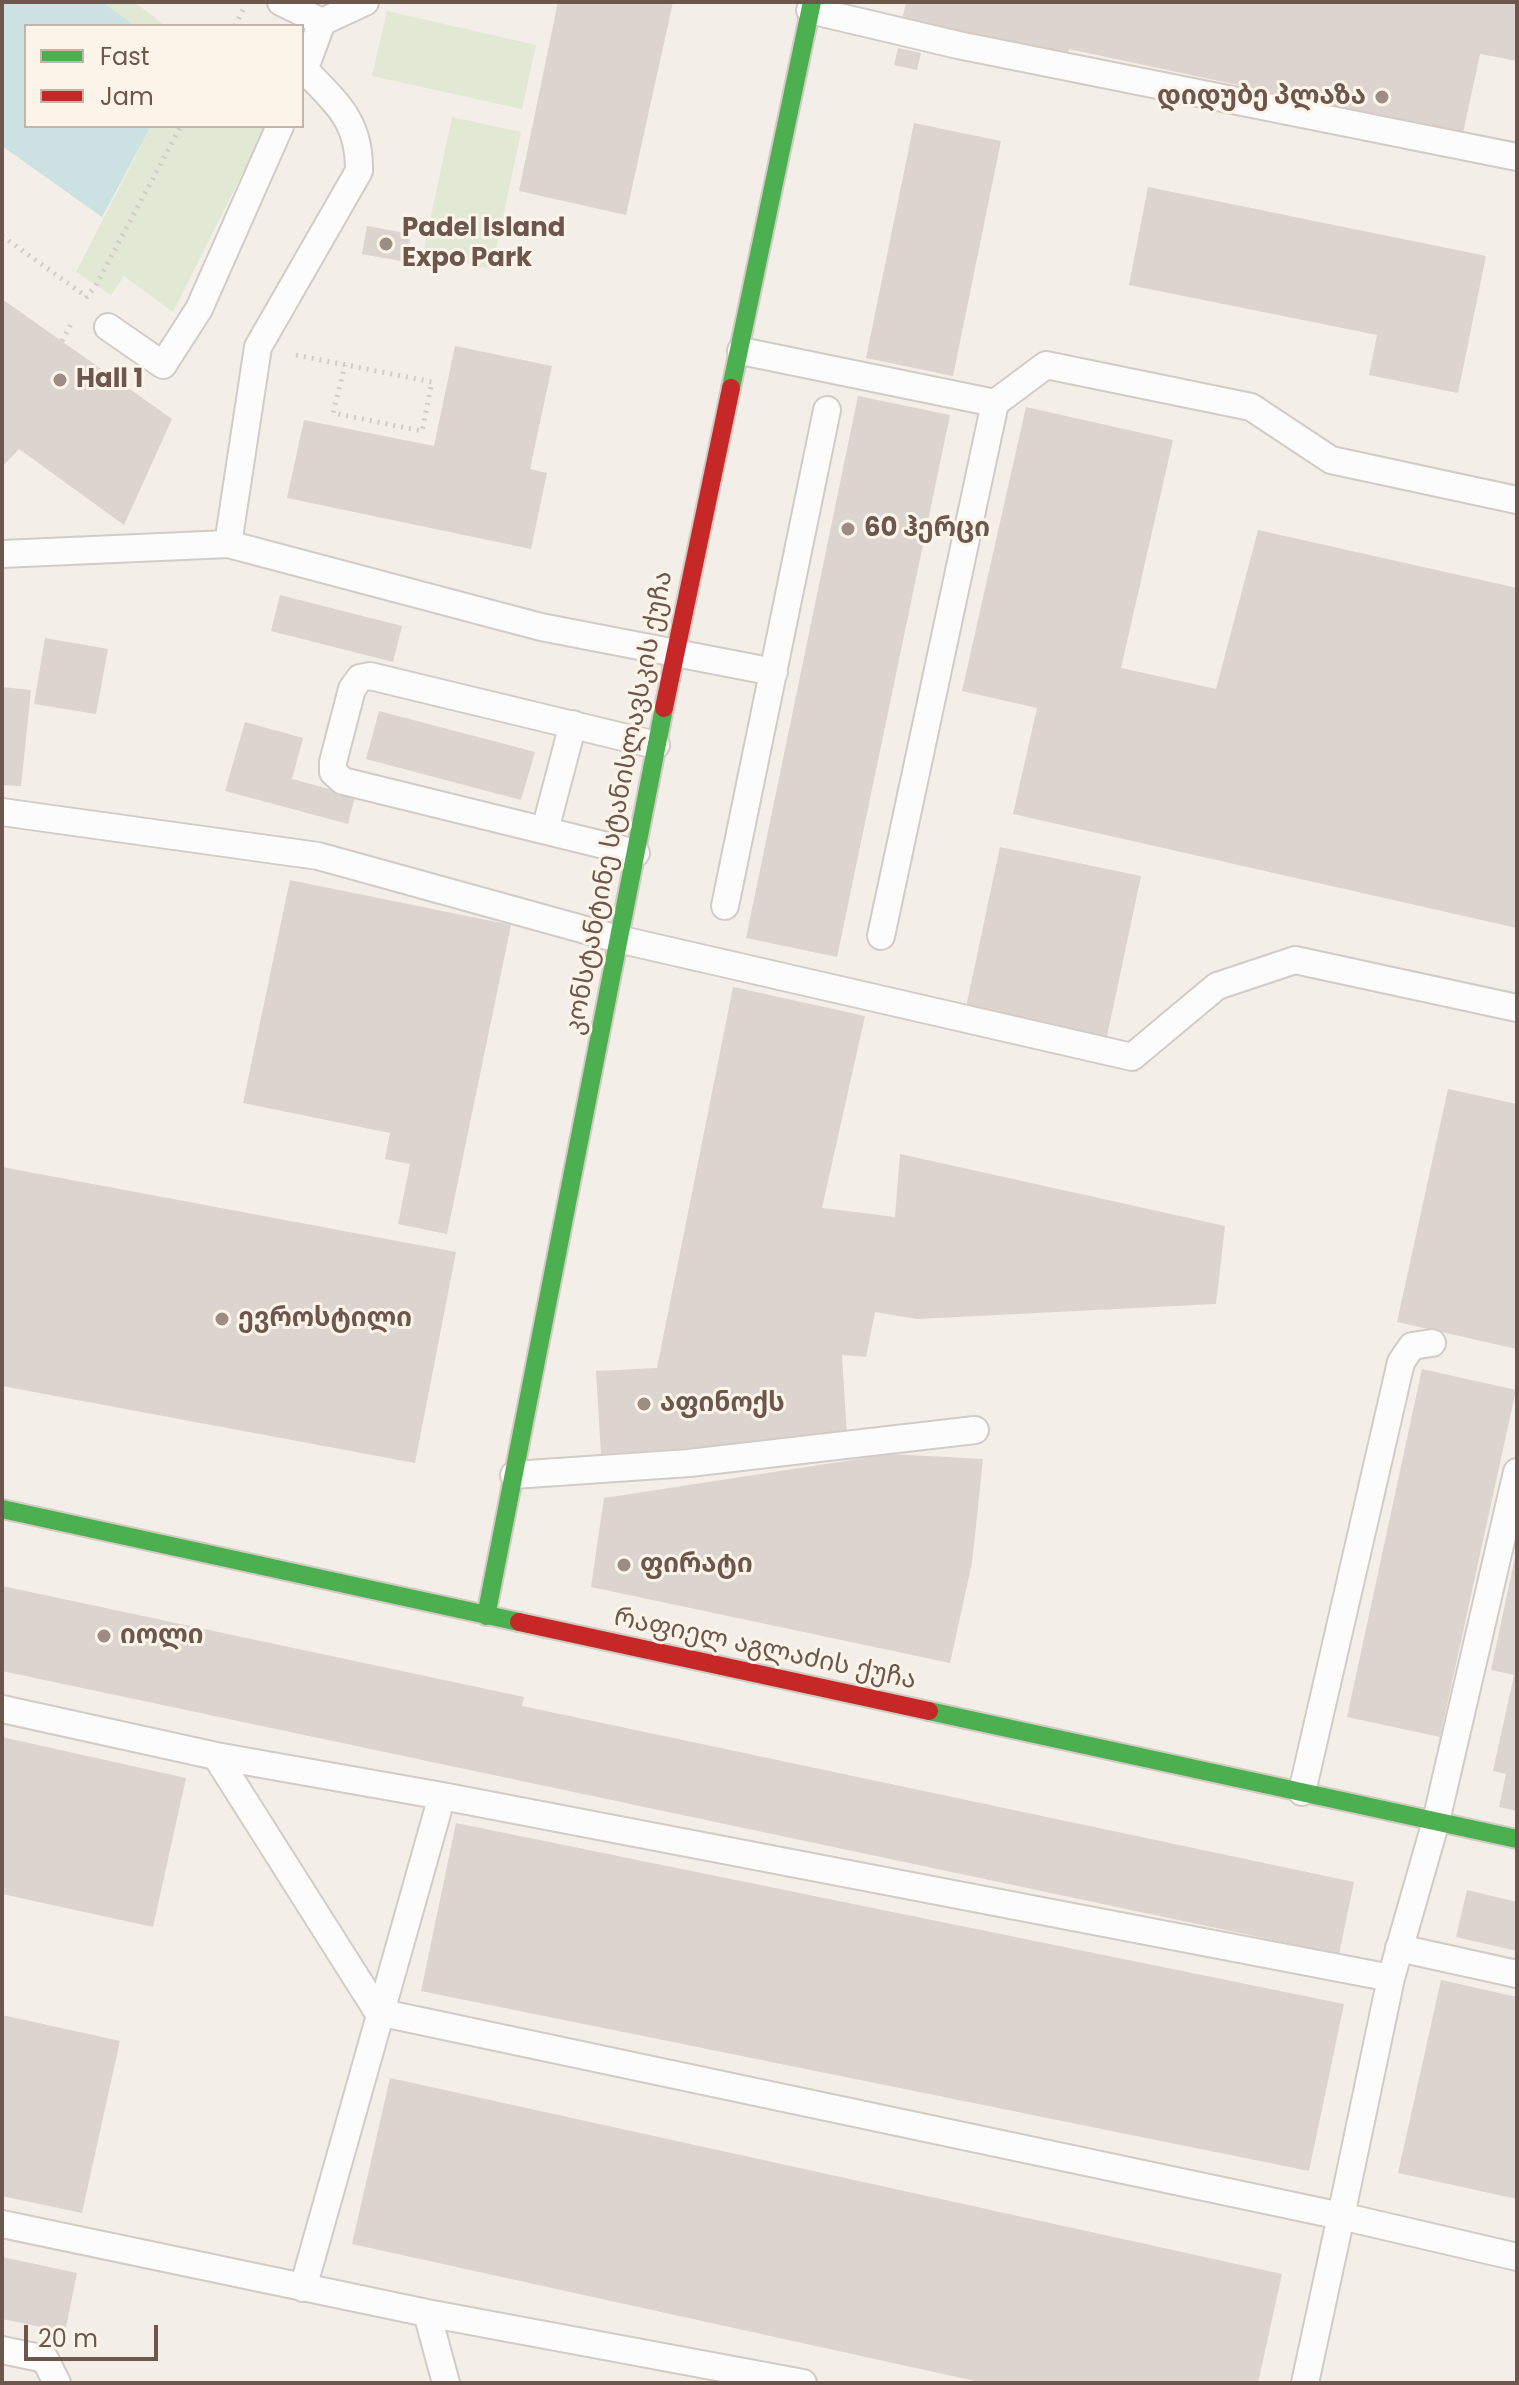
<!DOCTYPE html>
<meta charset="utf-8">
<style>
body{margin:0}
#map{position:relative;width:1519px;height:2385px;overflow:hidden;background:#f3eee8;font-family:Poppins,sans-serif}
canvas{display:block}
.frame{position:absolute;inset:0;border:4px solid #6d574c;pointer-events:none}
.legend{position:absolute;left:24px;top:24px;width:280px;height:104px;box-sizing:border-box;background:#fcf4e8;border:2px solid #c3b5aa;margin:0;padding:10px 14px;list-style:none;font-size:24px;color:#6d574c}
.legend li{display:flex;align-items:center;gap:16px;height:40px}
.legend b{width:40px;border:2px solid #c3b5aa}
.scale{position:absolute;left:24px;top:2325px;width:134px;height:36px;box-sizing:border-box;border:4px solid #6d574c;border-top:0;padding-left:10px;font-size:24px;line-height:28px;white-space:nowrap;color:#6d574c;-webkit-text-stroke:6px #fcf4e8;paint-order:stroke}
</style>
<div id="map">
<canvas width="1519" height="2385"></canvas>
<div class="frame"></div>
<ul class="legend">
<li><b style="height:10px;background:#4caf50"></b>Fast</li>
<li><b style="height:10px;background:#c62828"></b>Jam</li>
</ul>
<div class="scale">20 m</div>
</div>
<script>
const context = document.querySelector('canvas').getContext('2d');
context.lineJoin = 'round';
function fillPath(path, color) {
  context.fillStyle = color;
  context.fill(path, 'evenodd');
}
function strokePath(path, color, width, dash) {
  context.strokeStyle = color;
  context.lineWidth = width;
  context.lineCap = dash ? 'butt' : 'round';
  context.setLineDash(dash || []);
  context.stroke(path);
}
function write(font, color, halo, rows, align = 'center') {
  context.font = font + ' Poppins,"Noto Sans Georgian",sans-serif';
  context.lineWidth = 6;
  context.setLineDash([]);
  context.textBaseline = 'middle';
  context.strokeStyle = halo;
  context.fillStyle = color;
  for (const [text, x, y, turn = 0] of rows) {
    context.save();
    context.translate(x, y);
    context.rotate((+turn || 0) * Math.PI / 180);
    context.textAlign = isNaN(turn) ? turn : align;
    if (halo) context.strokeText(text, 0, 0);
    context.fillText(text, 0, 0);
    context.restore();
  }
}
fillPath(new Path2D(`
 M102 2H134L166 26H136Z
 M387 11 536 45 522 109 372 76Z
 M452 117 521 132 492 269 423 254Z
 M151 126H266L173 312 124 276 111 295 76 272Z`), '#e1e8d4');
fillPath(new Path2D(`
 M2 2H102L136 26H26V126H151L102 217 2 146Z`), '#cbe1e2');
fillPath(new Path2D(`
 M558 2H673L626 215 519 191Z
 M906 2H1517V61L1480 54 1463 133 1069 49 1066 57 960 33 956 58 931 54 936 28 902 20Z
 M898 48 921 53 917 70 894 65Z
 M914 123 1001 141 953 376 866 358Z
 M1148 187 1486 256 1458 393 1369 375 1377 335 1129 285Z
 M367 226 411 234 406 262 362 254Z
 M2 299 172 419 124 525 19 449 2 467Z
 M455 346 552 366 530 469 547 473 531 549 287 498 304 420 434 446Z
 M858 396 950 415 837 957 746 938Z
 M1026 407 1173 440 1121 668 1216 689 1258 530 1517 588V928L1013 814 1037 708 962 691Z
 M280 595 402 626 393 662 271 631Z
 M45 638 108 649 96 714 34 704Z
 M2 687 31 690 21 786 2 785Z
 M379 711 535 752 521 800 366 759Z
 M245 722 303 738 292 779 355 796 348 824 225 791Z
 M1000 847 1141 876 1106 1041 965 1012Z
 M290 880 511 925 447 1234 398 1224 410 1164 385 1159 390 1133 243 1103Z
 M733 987 865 1016 822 1208 895 1217 900 1154 1225 1226 1216 1304 917 1319 875 1312 866 1357 842 1355 847 1438 601 1454 596 1371 657 1368Z
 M1448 1089 1517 1104V1349L1397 1322Z
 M2 1167 456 1252 415 1463 2 1386Z
 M1422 1369 1516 1390 1440 1737 1347 1717Z
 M891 1454 983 1459 972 1563 950 1663 591 1587 604 1498Z
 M1516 1552H1517V1811L1499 1807 1506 1774 1493 1771 1514 1675 1491 1670Z
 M2 1586 524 1697 522 1706 1354 1882 1339 1954 2 1671Z
 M2 1737 186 1778 153 1927 2 1894Z
 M456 1823 1344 2004 1309 2171 421 1991Z
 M1467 1890 1517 1902V1951L1456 1937Z
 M1441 1980 1517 1997V2199L1398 2173Z
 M2 2015 120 2041 82 2213 2 2196Z
 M390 2078 1282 2274 1258 2383H984L352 2244Z
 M2 2257 77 2273 65 2332 2 2319Z`), '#dcd4ce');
const lane = new Path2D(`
 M281 2 322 22 302 76
 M810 10 958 45 1517 157
 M322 22 365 2
 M108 327 163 365 199 309 280 126
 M741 351 995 403
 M228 544 258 347 359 171C360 121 337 104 305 70
 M2 554 228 544 541 627 774 672
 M2 812 318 856 618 939 1132 1057 1217 986 1295 960 1517 1008
 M545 830 573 724
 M636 853 343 781 333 772V762L352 689 360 678 370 676 656 745
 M725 906 827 410
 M881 936 995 403 1046 365 1251 407 1331 460 1517 500
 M514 1475 689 1463 975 1430
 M2 1709 216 1756 378 2012 1341 2216 1391 1978 1436 1821 1517 1472
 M216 1756 442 1796
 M1302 1792 1401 1362 1412 1346 1432 1343
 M1399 1948 1517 1974
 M2 2224 427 2313 803 2383
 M303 2288 442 1796 1391 1978
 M427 2313 446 2383
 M2 2350 45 2359 57 2383
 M1305 2383 1341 2216 1517 2257`);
const fast = new Path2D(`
 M731 388 812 2
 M2 1509 519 1622
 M486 1616 664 708
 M929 1711 1517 1839`);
const jam = new Path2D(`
 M664 708 731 388
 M519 1622 929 1711`);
strokePath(lane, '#d2cbc6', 30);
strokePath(fast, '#d2cbc4', 22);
strokePath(jam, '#d2cbc4', 22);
strokePath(new Path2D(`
 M235 26 245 6
 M2 236 87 297
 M86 298 96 285 181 126
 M62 341 71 324
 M296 355 432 382 422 431 333 413 345 365`), '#d2ccc7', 5, [2, 6]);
strokePath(lane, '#fdfcfc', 26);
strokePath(fast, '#4caf50', 18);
strokePath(jam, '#c62828', 18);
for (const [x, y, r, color] of [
 [1382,97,8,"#9c8c83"],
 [386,244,8,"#9c8c83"],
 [60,380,8,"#9c8c83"],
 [848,529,8,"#9c8c83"],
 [222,1319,8,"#9c8c83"],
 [644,1404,8,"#9c8c83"],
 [624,1565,8,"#9c8c83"],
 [104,1636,8,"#9c8c83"]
]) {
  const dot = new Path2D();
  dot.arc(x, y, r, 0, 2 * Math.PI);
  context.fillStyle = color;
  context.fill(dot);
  strokePath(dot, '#fcf4e8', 3);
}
write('bold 26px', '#6d574c', '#fcf4e8', [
 ["დიდუბე პლაზა",1366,97,"right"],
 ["Padel Island",402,229],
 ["Expo Park",402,259],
 ["Hall 1",76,380],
 ["60 ჰერცი",864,529],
 ["ევროსტილი",238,1319],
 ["აფინოქს",660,1404],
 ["ფირატი",640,1565],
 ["იოლი",120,1636]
], 'left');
write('26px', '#6d574c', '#fcf4e8', [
 ["კონსტანტინე სტანისლავსკის ქუჩა",620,803,-79],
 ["რაფიელ აგლაძის ქუჩა",765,1650,12]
]);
</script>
